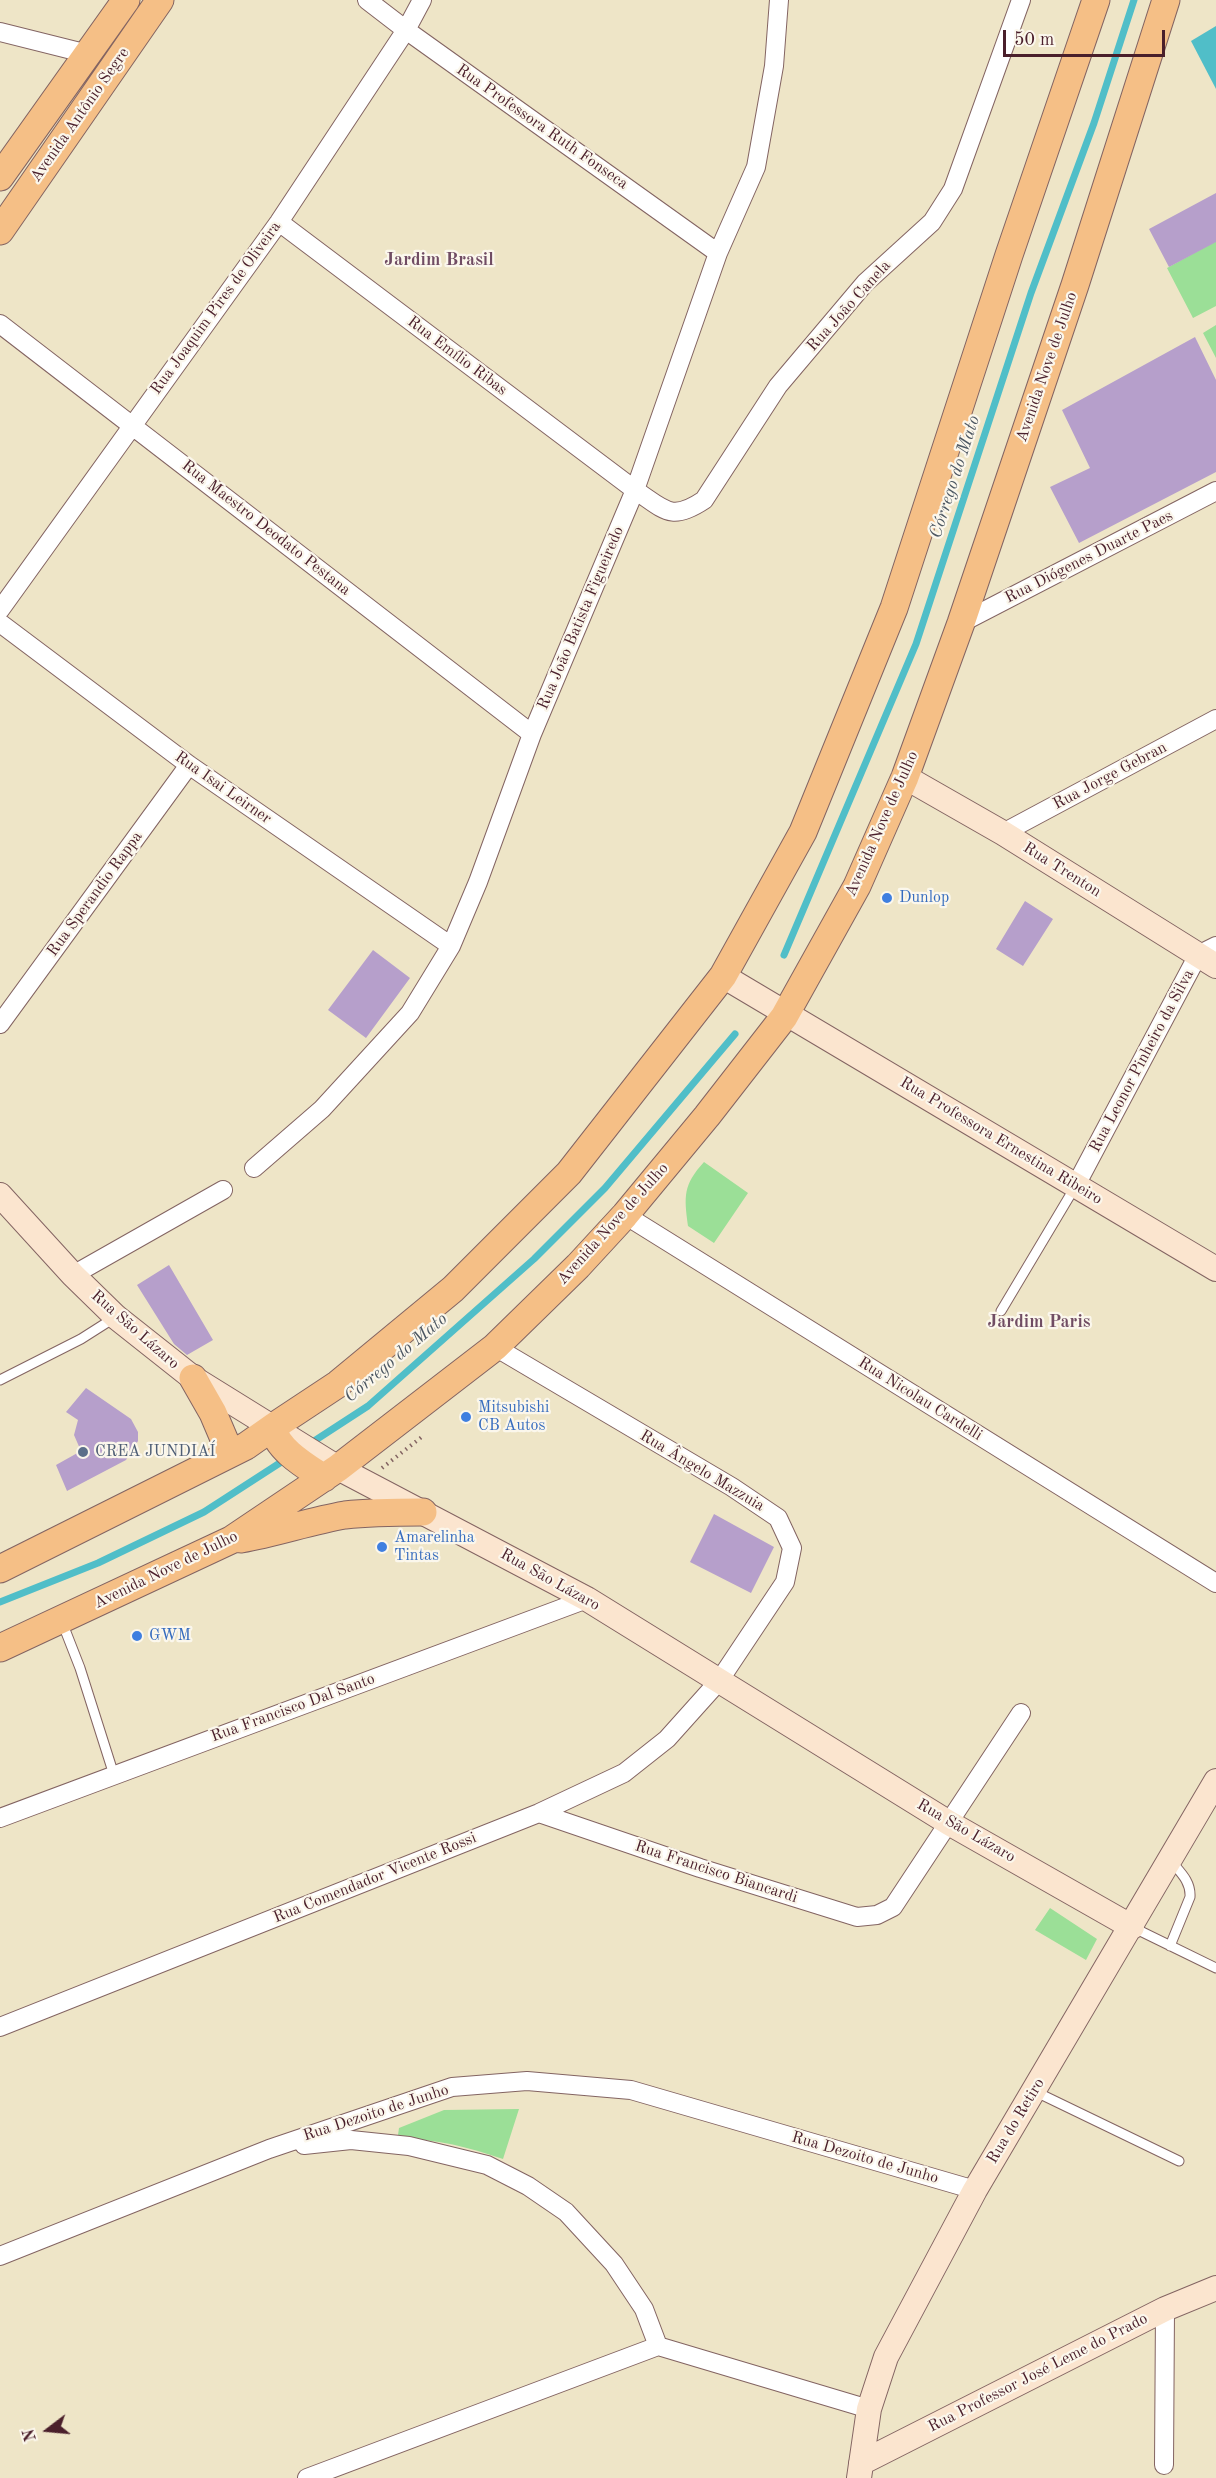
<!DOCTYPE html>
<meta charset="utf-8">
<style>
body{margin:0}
#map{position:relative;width:1216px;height:2478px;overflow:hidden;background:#eee5c7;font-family:"Old Standard TT",serif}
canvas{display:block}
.north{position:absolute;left:18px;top:2400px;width:60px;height:60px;-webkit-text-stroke:4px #fbf7ec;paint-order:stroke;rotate:254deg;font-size:16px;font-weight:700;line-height:24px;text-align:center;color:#4a1f2b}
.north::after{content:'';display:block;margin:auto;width:21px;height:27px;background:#4a1f2b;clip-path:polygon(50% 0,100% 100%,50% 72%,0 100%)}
.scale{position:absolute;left:1003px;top:30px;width:162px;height:27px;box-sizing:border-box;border:3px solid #4a1f2b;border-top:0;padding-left:8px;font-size:18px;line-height:21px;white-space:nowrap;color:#4a1f2b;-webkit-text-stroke:4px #fbf7ec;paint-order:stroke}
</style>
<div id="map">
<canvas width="1216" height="2478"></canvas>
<div class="north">N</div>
<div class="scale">50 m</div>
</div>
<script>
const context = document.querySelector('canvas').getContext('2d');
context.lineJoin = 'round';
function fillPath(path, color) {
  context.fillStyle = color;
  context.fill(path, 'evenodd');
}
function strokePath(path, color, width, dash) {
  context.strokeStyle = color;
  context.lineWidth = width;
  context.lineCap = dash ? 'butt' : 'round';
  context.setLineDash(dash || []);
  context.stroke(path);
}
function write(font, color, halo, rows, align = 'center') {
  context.font = font + ' "Old Standard TT",serif';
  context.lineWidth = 4.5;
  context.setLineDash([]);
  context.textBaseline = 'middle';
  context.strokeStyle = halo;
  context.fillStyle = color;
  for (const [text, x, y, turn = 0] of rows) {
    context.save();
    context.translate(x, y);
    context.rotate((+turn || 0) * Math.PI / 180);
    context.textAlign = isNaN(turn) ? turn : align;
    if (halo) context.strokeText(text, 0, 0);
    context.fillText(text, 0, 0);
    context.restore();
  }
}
fillPath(new Path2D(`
 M1216 241V306L1193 318 1167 268Z
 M1216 325V358L1203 333Z
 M704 1162 748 1193 714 1243 688 1226C684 1196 683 1185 704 1162Z
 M1050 1908 1097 1939 1086 1960 1035 1930Z
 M519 2109 503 2159C467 2147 439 2139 401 2139L398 2135 399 2128 444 2110Z`), '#9bdf97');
fillPath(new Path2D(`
 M1216 26V89L1191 41Z`), '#50bec8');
strokePath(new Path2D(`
 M784 955 916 644 1031 293 1094 123 1134 0
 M308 1445 368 1406 534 1259 605 1188 735 1034
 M0 1602 98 1563 204 1512 286 1459`), '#50bec8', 7);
fillPath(new Path2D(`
 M1216 193V242L1169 267 1149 229Z
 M1195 337 1216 380V472L1079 543 1050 487 1090 468 1062 410Z
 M1025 901 1053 919 1023 966 996 949Z
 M373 950 410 978 366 1038 328 1010Z
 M169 1265 213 1340 187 1355 174 1344 137 1285Z
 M86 1388 131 1419 138 1432V1441L126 1460 67 1491 56 1465 81 1451 74 1435 78 1420 66 1412Z
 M714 1514 774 1547 751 1593 690 1562Z`), '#b69fcb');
const lane = new Path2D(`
 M1001 1311 1075 1187
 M0 1380 81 1339 114 1318
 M62 1622 80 1668 114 1775
 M1170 1860C1180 1872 1191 1881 1190 1897L1170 1946
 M1132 1927 1216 1968
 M1034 2091 1179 2161`);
const street = new Path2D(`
 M367 0 406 30 718 253
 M0 32 88 54
 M279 222 635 490C665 510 671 522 704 500L778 386 865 283 932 222 953 189 1021 0
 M0 324 532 734
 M0 610 279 222 406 30 422 0
 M0 623 189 765 451 946
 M961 623 1216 491
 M1003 833 1216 719
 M0 1024 189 765
 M254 1168 322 1109 410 1013 451 946 478 882 532 734 635 490 718 253 756 167 774 66 779 0
 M1076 1185 1198 955 1216 946
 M625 1215 1216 1583
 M73 1275 223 1190
 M539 1813 700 1868 857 1917 877 1915 893 1907 1021 1713
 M0 1818 587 1599
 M0 2027 539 1813 624 1773 667 1739 719 1681 785 1582 792 1548 778 1518 732 1487 495 1347
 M304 2145 351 2140 409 2146 487 2165 528 2186 566 2212 614 2264 644 2309 658 2346
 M0 2256 269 2149 452 2087 527 2081 631 2090 975 2190
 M1164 2465 1165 2309
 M307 2478 658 2346 869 2409`);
const secondary = new Path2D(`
 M905 777 1003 833 1216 966
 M723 976 1216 1269
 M0 1195 73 1275 116 1317 193 1378 338 1468 587 1599 949 1823 1132 1927
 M861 2463 1165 2309 1216 2288
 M859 2478 869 2409 886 2357 975 2190 1216 1781`);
const primary = new Path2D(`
 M0 177 126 0
 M0 231 160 0
 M193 1378 213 1413 230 1453
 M324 1478C306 1466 276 1449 273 1427L338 1384 453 1289 569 1173 723 976 803 832 894 608 1009 255 1096 0
 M241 1539C276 1533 310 1521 345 1515 371 1512 397 1512 423 1512
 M0 1569 246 1446 273 1427
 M0 1648 231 1540 338 1468 495 1347 578 1266 625 1215 707 1116 784 1017 857 886 905 777 961 623 1075 285 1166 0`);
strokePath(lane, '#836462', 11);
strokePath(street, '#836462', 20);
strokePath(secondary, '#836462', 26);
strokePath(primary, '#836462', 29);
strokePath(new Path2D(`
 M382 1468 423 1436`), '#836462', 4, [1.5, 4.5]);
strokePath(lane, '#fff', 9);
strokePath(street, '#fff', 18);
strokePath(secondary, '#fbe5cf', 24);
strokePath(primary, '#f5bf86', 27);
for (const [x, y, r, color] of [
 [887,898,6,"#3f7fe0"],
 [466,1417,6,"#3f7fe0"],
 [83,1452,6,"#5c6f8a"],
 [382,1547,6,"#3f7fe0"],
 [137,1636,6,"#3f7fe0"]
]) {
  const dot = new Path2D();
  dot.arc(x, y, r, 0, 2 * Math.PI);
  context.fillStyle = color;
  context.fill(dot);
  strokePath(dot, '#fbf7ec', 2);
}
write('16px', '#4a1f2b', '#fbf7ec', [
 ["Avenida Antônio Segre",80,115,-55],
 ["Rua Professora Ruth Fonseca",542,127,35],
 ["Rua João Canela",849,306,-48],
 ["Rua Joaquim Pires de Oliveira",216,308,-54],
 ["Rua Emílio Ribas",457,356,37],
 ["Avenida Nove de Julho",1047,367,-71],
 ["Rua Maestro Deodato Pestana",266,528,38],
 ["Rua Diógenes Duarte Paes",1089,557,-27],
 ["Rua João Batista Figueiredo",581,618,-67],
 ["Rua Jorge Gebran",1110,776,-28],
 ["Rua Isai Leirner",223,788,35],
 ["Avenida Nove de Julho",882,824,-66],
 ["Rua Trenton",1062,870,32],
 ["Rua Sperandio Rappa",95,894,-54],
 ["Rua Leonor Pinheiro da Silva",1142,1061,-62],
 ["Rua Professora Ernestina Ribeiro",1001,1141,31],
 ["Avenida Nove de Julho",613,1224,-48],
 ["Rua São Lázaro",135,1330,41],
 ["Rua Nicolau Cardelli",920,1399,32],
 ["Rua Ângelo Mazzuia",702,1471,31],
 ["Avenida Nove de Julho",166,1570,-26],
 ["Rua São Lázaro",550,1580,29],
 ["Rua Francisco Dal Santo",293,1708,-20],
 ["Rua São Lázaro",966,1831,30],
 ["Rua Francisco Biancardi",716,1872,18],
 ["Rua Comendador Vicente Rossi",375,1878,-22],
 ["Rua Dezoito de Junho",376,2113,-18],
 ["Rua do Retiro",1016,2121,-59],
 ["Rua Dezoito de Junho",865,2158,16],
 ["Rua Professor José Leme do Prado",1038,2373,-27]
]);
write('16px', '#366cbe', '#fbf7ec', [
 ["Dunlop",899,898],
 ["Mitsubishi",478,1408],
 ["CB Autos",478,1426],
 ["Amarelinha",394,1538],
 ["Tintas",394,1556],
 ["GWM",149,1636]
], 'left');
write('16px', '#4e5e75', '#fbf7ec', [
 ["CREA JUNDIAÍ",95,1452]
], 'left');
write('bold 18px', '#704c63', '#fbf7ec', [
 ["Jardim Brasil",439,260],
 ["Jardim Paris",1039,1322]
]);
write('italic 18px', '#4c5762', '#fbf7ec', [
 ["Córrego do Mato",955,477,-72],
 ["Córrego do Mato",396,1358,-40]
]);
</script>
